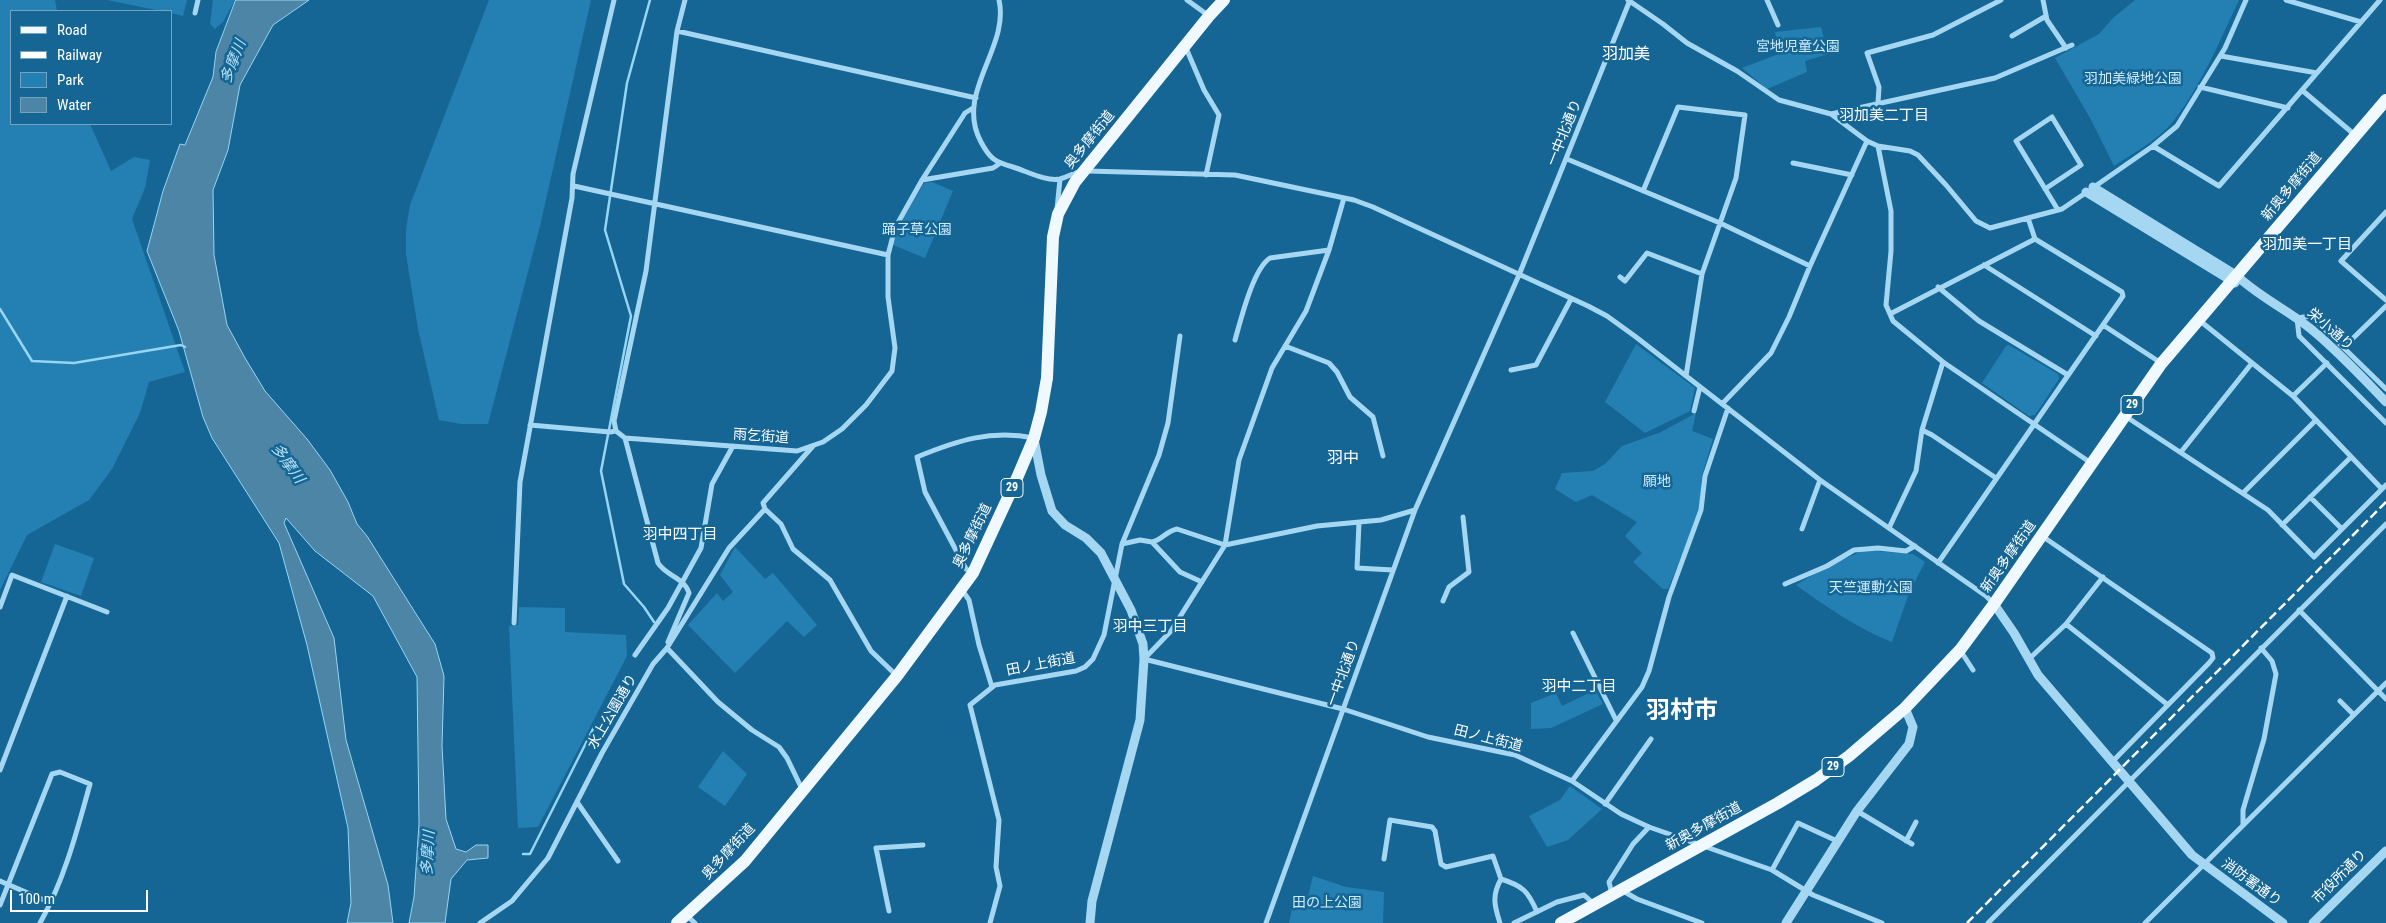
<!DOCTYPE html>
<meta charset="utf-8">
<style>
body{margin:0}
#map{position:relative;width:2386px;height:923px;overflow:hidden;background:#156695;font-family:"Roboto Condensed",sans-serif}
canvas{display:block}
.legend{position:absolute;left:10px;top:10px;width:162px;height:115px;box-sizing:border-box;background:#156695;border:1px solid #73a3bf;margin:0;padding:6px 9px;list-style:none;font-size:15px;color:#fff}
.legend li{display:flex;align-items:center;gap:10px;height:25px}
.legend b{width:25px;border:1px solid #73a3bf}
.scale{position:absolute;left:10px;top:890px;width:138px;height:22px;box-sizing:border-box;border:2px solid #fff;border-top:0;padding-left:6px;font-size:15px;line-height:18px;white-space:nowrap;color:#fff;-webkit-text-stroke:4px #156695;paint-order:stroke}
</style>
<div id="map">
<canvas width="2386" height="923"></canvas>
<ul class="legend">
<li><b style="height:6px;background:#f0f9ff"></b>Road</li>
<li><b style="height:6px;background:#fff"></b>Railway</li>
<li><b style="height:14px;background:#2480b2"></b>Park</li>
<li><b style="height:14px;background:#4c85a5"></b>Water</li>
</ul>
<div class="scale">100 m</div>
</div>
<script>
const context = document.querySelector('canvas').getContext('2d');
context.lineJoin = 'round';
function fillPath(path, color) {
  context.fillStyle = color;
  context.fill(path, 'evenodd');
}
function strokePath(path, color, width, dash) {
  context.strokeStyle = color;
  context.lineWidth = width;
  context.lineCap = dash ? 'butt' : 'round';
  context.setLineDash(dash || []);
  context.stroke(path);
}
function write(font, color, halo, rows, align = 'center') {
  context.font = font + ' "Roboto Condensed","Noto Sans JP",sans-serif';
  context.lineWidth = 5;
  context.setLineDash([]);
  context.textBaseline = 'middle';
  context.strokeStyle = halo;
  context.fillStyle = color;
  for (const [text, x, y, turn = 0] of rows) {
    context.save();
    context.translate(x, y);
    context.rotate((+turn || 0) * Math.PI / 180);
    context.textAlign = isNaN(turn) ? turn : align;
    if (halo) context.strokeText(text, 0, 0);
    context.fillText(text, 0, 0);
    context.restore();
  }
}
fillPath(new Path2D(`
 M0 0H55L57 11H11V124H90L111 171 134 157 150 160 145 188 132 219 185 372 149 382 140 413 112 469 89 500 27 535 0 590Z
 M107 0H187L183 16 171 13V11H161Z
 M213 0H235L223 22 215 29 210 24Z
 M489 0H591L540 226 488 424H461L439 420 418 329 406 254V229L410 205Z
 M2135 0H2239C2220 40 2202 84 2175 119 2160 139 2135 152 2114 166L2090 118 2055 58 2099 34 2113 18Z
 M1821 27 1828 54 1805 61 1807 72 1767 89 1742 68 1781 53 1775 32Z
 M932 182 953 191 925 258 893 245 899 226 924 183Z
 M1636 344 1695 388 1690 411 1645 433 1605 402Z
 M2009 345 2058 374 2059 379 2035 415 2029 416 1982 383 2006 346Z
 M1696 413 1692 431 1713 439 1702 475 1700 510 1668 589H1663L1633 562 1642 553 1625 536 1637 522 1592 495 1576 502 1555 489 1562 473 1593 471 1605 464 1622 446 1661 432Z
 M55 544 94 558 81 596 41 582Z
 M735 547 765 579 773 573 817 625 804 637 787 621 735 673 688 625 717 593 723 601 733 592 720 575Z
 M1865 550 1913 554 1925 562 1909 593 1892 642C1858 629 1825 606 1796 585L1827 566Z
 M519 607 565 608V632L626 635 627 656 538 827 518 828 509 626 518 625Z
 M1595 690 1603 704 1551 728 1531 729V703L1556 693 1562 706Z
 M723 751 747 774 725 806 698 787Z
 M1570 786 1602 809 1568 840 1547 847 1529 816 1560 800Z
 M1313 876 1346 887 1384 892 1383 923H1289L1295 895 1308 897Z`), '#2480b2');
const water = new Path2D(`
 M236 0H309L273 25 240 85 228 150 213 190 214 255 227 325 245 358 265 391 307 439 330 470 348 502 357 524 367 536 435 644 444 676 442 746 446 819 456 849 466 852 476 845H488V858L467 860 451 879 445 923H409L414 897 419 824 417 677 373 596 315 551 286 518 284 523 334 638 346 740 388 885 393 923H347L351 903 348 828 307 645 279 543 212 438 203 417 179 331 147 251 163 191 180 144 185 145 213 77 216 52Z`);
fillPath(water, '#4c85a5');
strokePath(water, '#97d5f5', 1);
strokePath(new Path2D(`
 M650 0 627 83 605 230 631 316 601 471 624 584 644 607 654 622
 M0 309 32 361 74 363 181 345 185 347
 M523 854H530L594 727`), '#97d5f5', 2.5);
strokePath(new Path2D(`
 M999 0C1010 48 954 93 981 142 990 159 995 162 1013 167 1026 171 1047 182 1060 179 1067 177 1072 174 1078 172
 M1187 0 1209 16
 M1628 0 1663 24 1687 43 1737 71 1779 100 1831 114 1867 141 1878 146 1910 151 1918 155 1946 185 1976 221 1990 228 2062 209 2087 192
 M1767 0 1778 25
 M2043 0 2047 20 2066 48
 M2286 0 2361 22
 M195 13 198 0
 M677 31 976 98
 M2012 36 2046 16
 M1186 48 1204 90 1219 115 1206 175
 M2221 56 2317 73
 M2200 87 2288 108
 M2303 91 2355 135
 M1878 103 1879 87 1867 53 1933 35 2001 0
 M1831 114 1995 78 2072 45
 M1878 146 1891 211V251L1886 305 1893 321 1943 362 2091 463
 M2153 146 2219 186 2380 0
 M1567 159 1720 223 1810 266
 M1793 163 1852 175
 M1087 171 1235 175 1354 200 1373 207 1588 306 1607 316 1636 337 1820 480 1986 596 1994 604
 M922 180 993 168 999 164
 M574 186 888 255
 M2094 187 2153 146 2177 126 2225 48 2246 0
 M2045 189 2081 165 2052 117 2016 141 2058 210
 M1643 191 1678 107 1745 115 1736 178 1702 274 1686 376
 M1057 209 1060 179
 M2386 212 2341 261 2386 300
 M1984 265 2096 336
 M1620 277 1625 281 1647 253 1702 274
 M1938 287 1979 321 2068 375
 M1890 314 2035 239
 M2199 320 2293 396 2382 489
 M2103 325 2161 363
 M1235 340C1241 319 1253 269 1270 258L1329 250
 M1285 346 1329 363 1337 372 1350 397 1373 417 1383 456
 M2345 346 2386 306
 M1511 370 1536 365 1571 299
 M2386 389 2311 316 2297 318 2299 336 2386 423
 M2293 396 2327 363
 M1722 404 1771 353 1789 317 1810 266 1867 141
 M1694 411 1700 387
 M2125 416 2268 510 2314 557 2386 485
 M530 425 610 432 616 431 625 438 658 563C666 576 684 577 689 593L668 642
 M1922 430 1932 435 1996 478
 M616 431 614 421 646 271 677 31 685 0
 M625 438 797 451 823 442 842 429 866 405 892 371 895 348 888 297V255L895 228 922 180 965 113 973 108
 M2181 452 2252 363
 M2243 493 2316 420
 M2310 497 2342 529
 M765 509 781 524 793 549 830 580 871 651 896 675
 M765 509 763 503 813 446
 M1359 523 1357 568 1393 570
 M2282 525 2351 457
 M1889 528 1916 471 1922 430 1943 362
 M1802 529 1820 480
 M2042 536 2212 653 2213 658 2209 663 2112 762
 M1152 542C1162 540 1166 531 1177 529L1225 545 1317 526 1381 520 1415 510
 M1122 544 1140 540 1152 542 1180 572 1202 582
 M1938 563 2123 296 2122 292 2035 239 2028 218
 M973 572 966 569 925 492 917 457C956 441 991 429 1034 438
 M1785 584 1827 566 1854 550 1878 548 1906 551 1915 546
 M962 590 969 600 979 645 992 687
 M1443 601 1449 587 1469 572 1463 517
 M0 607 12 575 107 612
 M2299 610 2386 699
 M514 623 520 482 572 198 573 174 614 0
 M2066 624 2168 705
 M1573 633 1616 720
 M667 648 718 702 752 730 779 747 787 758 802 789
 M1960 650 1973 670
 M635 655 668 608 701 548 712 484 733 446
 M1145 658 1171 631 1225 545 1239 460 1272 368 1306 311 1329 250 1344 198
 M1144 659 1343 709 1428 737 1515 755 1572 781 1621 814 1649 827 1772 870 1813 895 1882 923
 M2029 659 2066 624 2103 577
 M2340 701 2353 714
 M0 770 67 596
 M1572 781 1642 687 1649 671 1669 597 1701 510 1705 476 1728 408
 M577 802 618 861
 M1605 804 1651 739
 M1857 811 1912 844
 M2243 825V810L2264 739 2276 674 2272 661 2261 648
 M1906 841 1916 822
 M1384 859 1390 820 1432 827 1435 831 1441 864 1446 867 1493 856 1501 879C1523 886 1528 891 1537 912
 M1772 870 1798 823 1837 841
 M0 881 51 903
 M1623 891 1637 899 1702 923
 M1612 894 1609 882 1633 844 1649 827
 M0 905 52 774 60 772 90 784C77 831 64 881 40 923
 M889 911 876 848 923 845
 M686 915 695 923
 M480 923 512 901 548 858 602 753 653 664 667 648 729 548 765 509
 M990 923 1000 886 996 867 999 820 970 705 995 685 1076 671 1085 667 1093 659 1104 635 1122 544 1159 455 1168 423 1180 336
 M1266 923 1415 510 1519 275 1630 0
 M1500 923C1494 905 1492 895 1501 879
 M1514 923 1557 902 1584 895 1594 904
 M1988 923 2386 524
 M2145 923 2386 683`), '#a5d7f2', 5);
strokePath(new Path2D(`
 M2093 187 2236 275C2259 297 2288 310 2311 329 2338 351 2362 377 2386 402
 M2086 192 2235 283
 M1034 439 1041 475 1052 511 1065 525 1086 538 1101 553 1131 610 1143 644 1144 659 1140 720 1092 901 1090 923
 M1994 604 2014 633 2038 675 2192 855 2283 923
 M1786 923 1857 811 1909 744 1913 727 1905 708
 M2313 923 2386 851`), '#a5d7f2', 9);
strokePath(new Path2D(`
 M677 923 745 861 897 676 973 573 1017 478 1034 438 1041 412 1047 378 1053 237 1058 214 1075 182 1209 16 1224 0
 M1561 923 1778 803 1816 780 1849 756 1905 708 1960 650 1994 604 2161 364 2386 100`), '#f0f9ff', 12);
strokePath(new Path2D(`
 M1967 923 2386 502`), '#fff', 2.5, [9, 4]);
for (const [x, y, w] of [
 [2132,405,22],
 [1012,488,22],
 [1833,767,22]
]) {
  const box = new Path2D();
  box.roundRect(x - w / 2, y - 9.5, w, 19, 4);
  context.fillStyle = '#156695';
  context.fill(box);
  strokePath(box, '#fff', 1);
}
write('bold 12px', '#fff', null, [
 ["29",2132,405],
 ["29",1012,488],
 ["29",1833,767]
]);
write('14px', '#cdecfc', '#156695', [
 ["宮地児童公園",1798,47],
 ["羽加美緑地公園",2133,79],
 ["踊子草公園",917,230],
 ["願地",1657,482],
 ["天竺運動公園",1871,588],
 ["田の上公園",1327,903]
]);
write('14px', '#fff', '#156695', [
 ["一中北通り",1565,133,-68],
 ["奥多摩街道",1090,140,-51],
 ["新奥多摩街道",2292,187,-50],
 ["栄小通り",2330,330,41],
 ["雨乞街道",761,437,4],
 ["奥多摩街道",973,536,-64],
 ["新奥多摩街道",2009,557,-55],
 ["田ノ上街道",1041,665,-11],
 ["一中北通り",1344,673,-70],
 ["水上公園通り",613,712,-60],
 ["田ノ上街道",1488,739,14],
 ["新奥多摩街道",1704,827,-29],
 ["奥多摩街道",729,852,-47],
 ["市役所通り",2340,877,-45],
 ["消防署通り",2251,883,36]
]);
write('italic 15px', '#b6e2f8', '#156695', [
 ["多摩川",234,62,-69],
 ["多摩川",287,464,54],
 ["多摩川",429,853,-87]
]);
write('15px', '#fff', '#156695', [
 ["羽加美二丁目",1884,116],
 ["羽加美一丁目",2307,245],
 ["羽中四丁目",680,535],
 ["羽中三丁目",1150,627],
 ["羽中二丁目",1579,687]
]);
write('16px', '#fff', '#156695', [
 ["羽加美",1626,55],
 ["羽中",1343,459]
]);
write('bold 24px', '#fff', '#156695', [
 ["羽村市",1682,712]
]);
</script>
